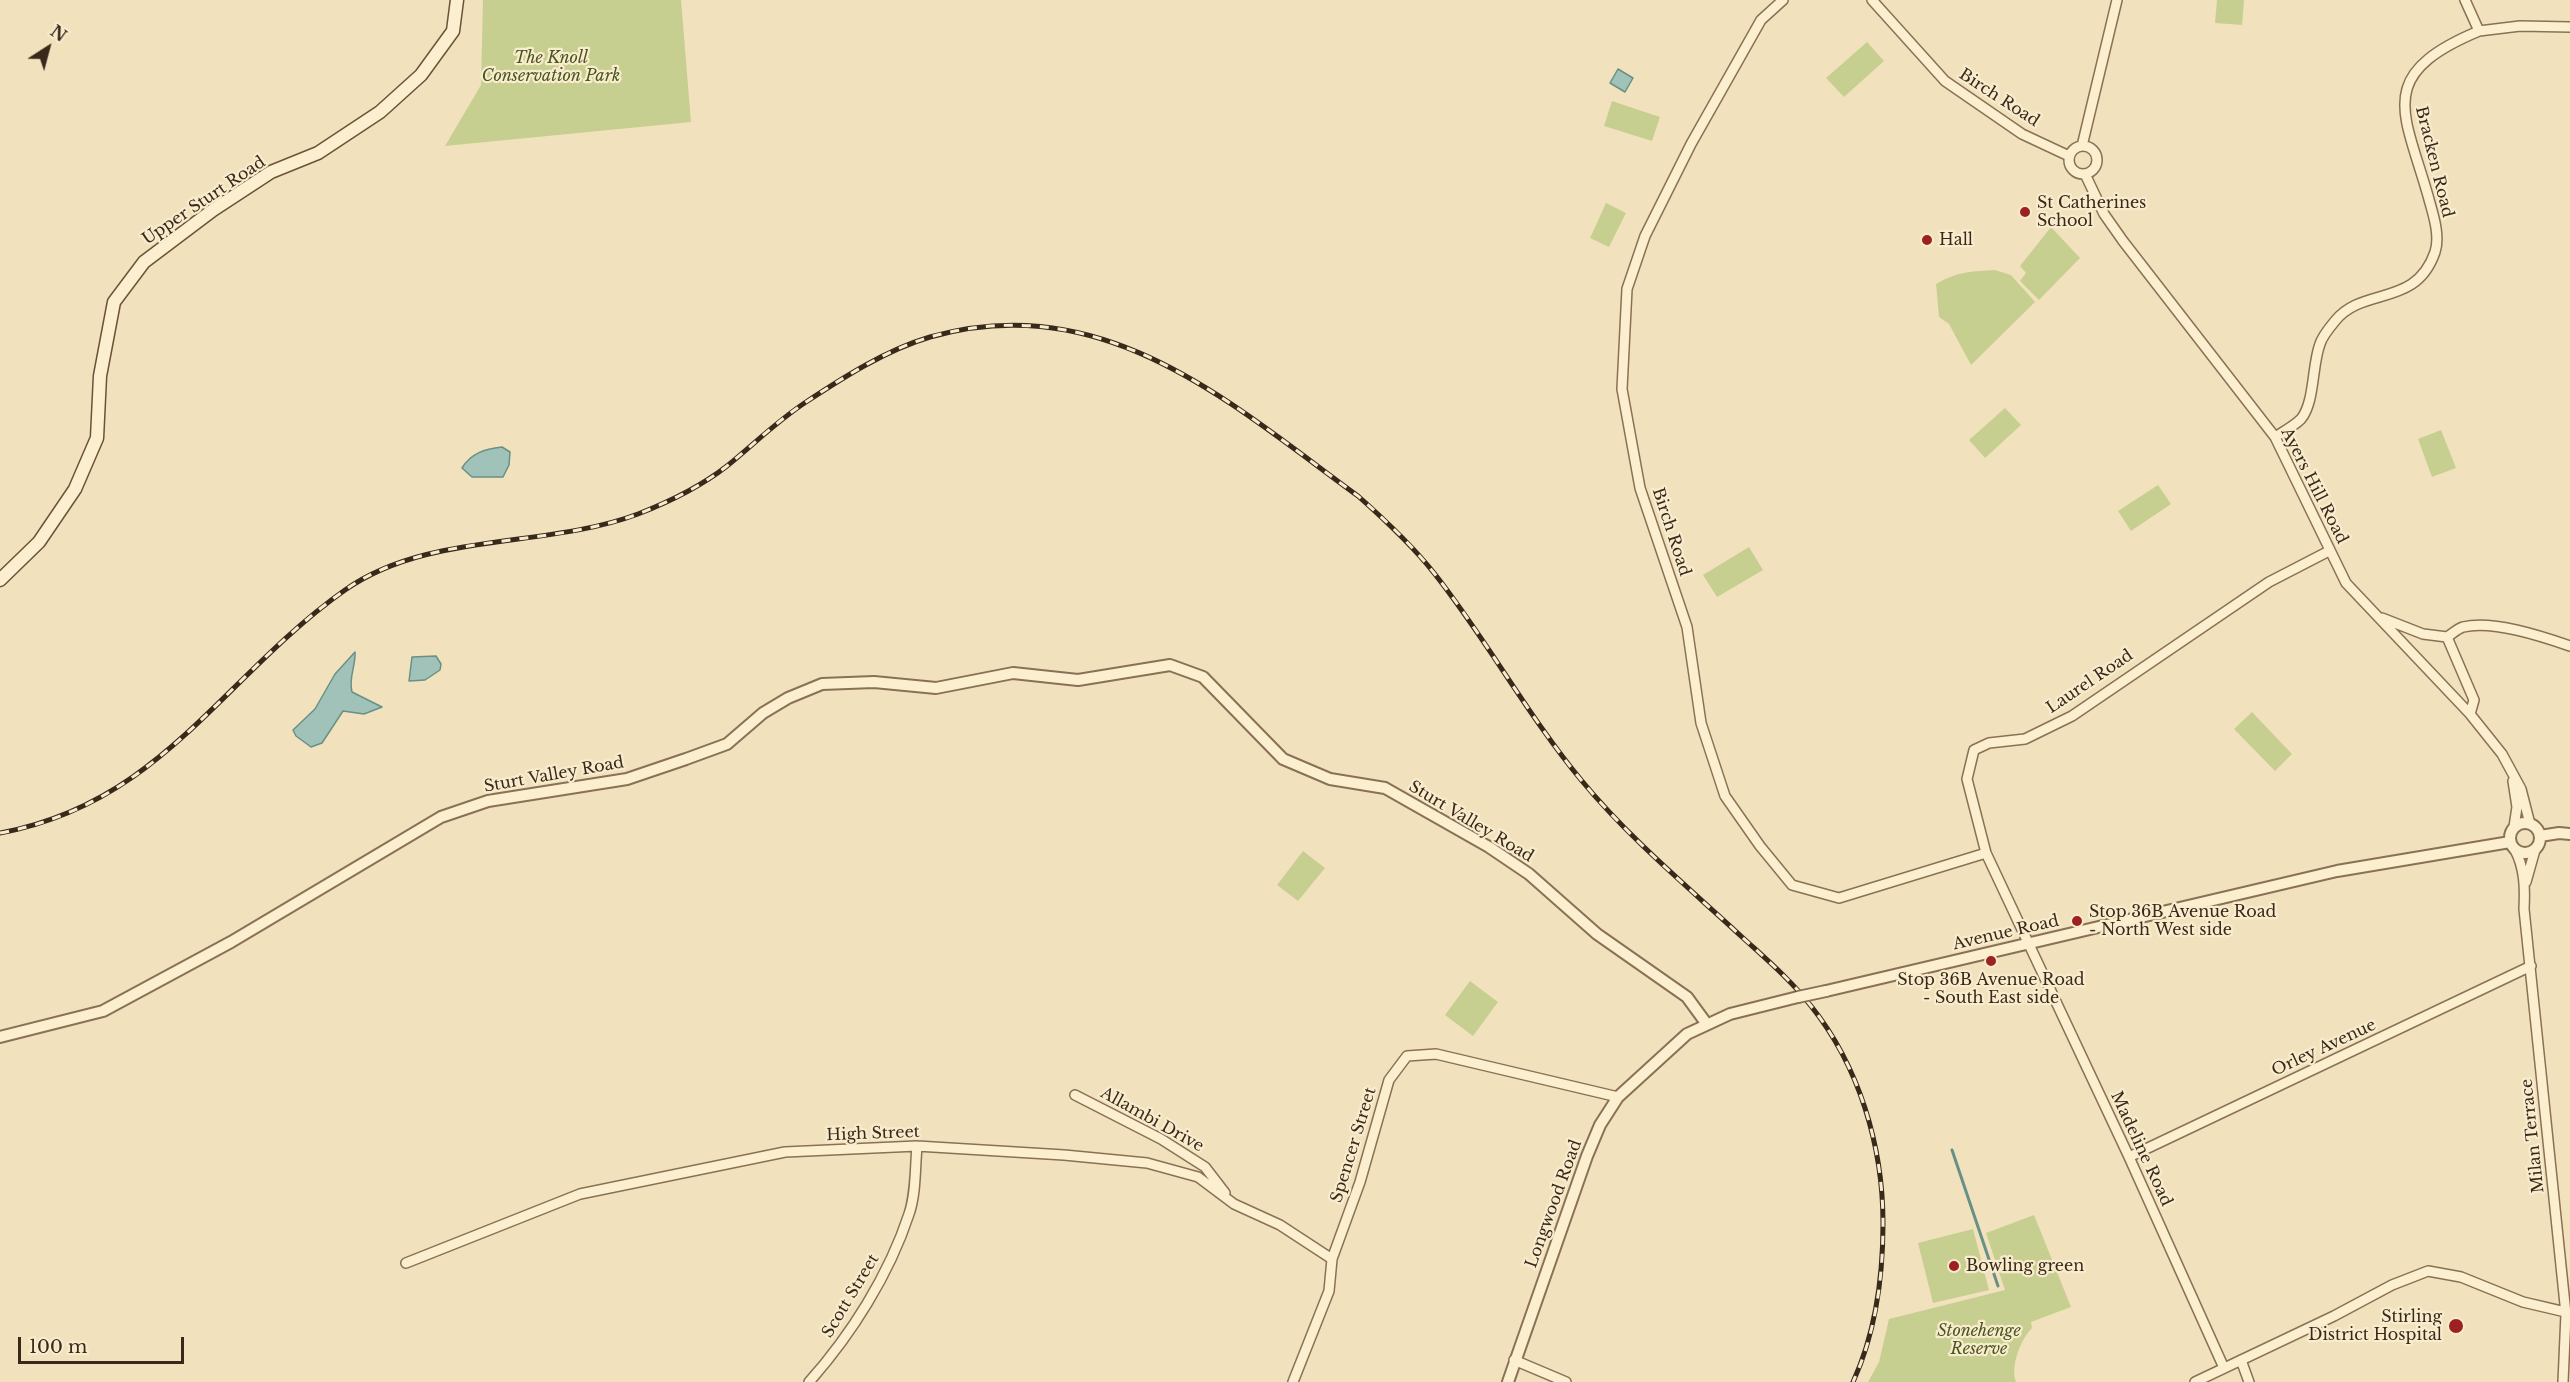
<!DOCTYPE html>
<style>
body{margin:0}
#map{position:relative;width:2570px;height:1382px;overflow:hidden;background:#f1e2bd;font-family:"Libre Baskerville",serif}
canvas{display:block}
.north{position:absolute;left:18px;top:18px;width:60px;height:60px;-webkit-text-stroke:4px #f8eccd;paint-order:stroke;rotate:36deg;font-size:16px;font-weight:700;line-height:24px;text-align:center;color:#38291b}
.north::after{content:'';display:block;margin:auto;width:21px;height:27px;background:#38291b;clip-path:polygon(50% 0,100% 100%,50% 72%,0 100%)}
.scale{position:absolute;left:18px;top:1337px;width:166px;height:27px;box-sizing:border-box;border:3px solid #38291b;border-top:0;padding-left:8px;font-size:18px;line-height:21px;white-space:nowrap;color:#38291b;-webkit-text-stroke:4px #f8eccd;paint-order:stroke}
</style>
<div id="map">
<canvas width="2570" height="1382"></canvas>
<div class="north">N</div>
<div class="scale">100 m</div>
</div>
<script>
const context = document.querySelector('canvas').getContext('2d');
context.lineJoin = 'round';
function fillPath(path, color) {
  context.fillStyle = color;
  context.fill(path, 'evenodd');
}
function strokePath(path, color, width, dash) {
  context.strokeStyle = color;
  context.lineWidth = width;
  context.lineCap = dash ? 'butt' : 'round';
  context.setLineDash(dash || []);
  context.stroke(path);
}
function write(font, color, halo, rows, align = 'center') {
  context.font = font + ' "Libre Baskerville",serif';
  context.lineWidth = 4.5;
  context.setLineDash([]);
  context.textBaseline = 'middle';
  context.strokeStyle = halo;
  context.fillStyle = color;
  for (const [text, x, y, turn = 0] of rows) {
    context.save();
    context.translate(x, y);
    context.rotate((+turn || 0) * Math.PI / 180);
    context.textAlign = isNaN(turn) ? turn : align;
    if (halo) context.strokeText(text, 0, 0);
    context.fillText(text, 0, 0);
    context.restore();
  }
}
fillPath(new Path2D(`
 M483 0H681L691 122 445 146 481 85Z
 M2217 0H2244L2242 25 2215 23Z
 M1867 42 1884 61 1844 97 1826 78Z
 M1612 101 1660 117 1652 141 1604 126Z
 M1606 203 1626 213 1609 247 1590 238Z
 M2051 227 2080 258 2039 300 2020 281 2026 273 2020 266Z
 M1995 270 2011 275 2035 302 1971 365 1949 324 1939 317 1936 284C1956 272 1972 271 1995 270Z
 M2005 408 2021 425 1985 458 1969 440Z
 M2441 430 2456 468 2432 477 2418 439Z
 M2158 485 2171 504 2131 531 2118 511Z
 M1749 547 1763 570 1717 597 1703 575Z
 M2252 712 2292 754 2275 771 2234 729Z
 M1303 851 1325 868 1298 901 1277 885Z
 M1470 981 1498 1002 1473 1036 1445 1015Z
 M2034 1215 2071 1307 2031 1322 2032 1328C2021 1339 2010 1366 2016 1382H1868L1879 1362 1889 1319 2005 1290 1986 1233Z
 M1973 1229 1989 1290 1933 1303 1918 1243Z`), '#c7cf90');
const water = new Path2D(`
 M1618 69 1633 78 1625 92 1610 83Z
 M502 447 510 452 509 465 503 477H472L462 468C471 453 485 449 502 447Z
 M355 652C356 666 348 678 352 692L382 707 364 714 343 711 322 743 311 747 296 736 293 730 315 709 335 674Z
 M436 656 441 664 440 670 425 680 409 681 412 657Z`);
fillPath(water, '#a1c2b8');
strokePath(water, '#689086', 1.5);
strokePath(new Path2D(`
 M1952 1150 1998 1286`), '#689086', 3);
const minor = new Path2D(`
 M1783 0 1761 20 1691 144 1645 236 1627 289 1622 389 1640 488 1687 627 1701 723 1725 796 1760 846 1792 885 1839 898 1986 853
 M1872 0 1945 81 2022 134 2069 156
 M2479 31 2520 26 2570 27
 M2082 146 2117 0
 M2069 160a14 14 0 1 1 28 0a14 14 0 1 1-28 0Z
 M2085 174 2104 214 2123 241 2275 437 2346 583 2470 714 2502 754 2521 789 2530 824
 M2275 437C2283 432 2294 426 2301 419 2315 402 2312 364 2320 344 2322 337 2330 327 2335 321 2363 286 2416 308 2435 252 2440 237 2434 217 2430 203 2406 114 2371 76 2479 31L2465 0
 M2382 618 2423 634 2447 637
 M2470 714 2474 700 2447 637C2452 634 2457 629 2463 627 2493 620 2541 636 2570 646
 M2513 781 2517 807 2514 827
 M2515 850C2525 869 2525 889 2524 909L2566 1314 2563 1382
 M2526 882 2535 850
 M1075 1095 1161 1139 1205 1167 1225 1193
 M2129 1157 2531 966
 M406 1263 580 1194 785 1152 917 1146 1064 1155 1147 1163 1198 1177 1234 1204 1280 1225 1332 1259
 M1514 1360 1566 1382
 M2241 1360 2249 1382
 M2224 1368 2129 1157 1986 853 1967 779 1974 750 1989 743 2025 739 2072 716 2269 582 2329 551
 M809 1382C851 1335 889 1275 909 1214 916 1194 915 1168 917 1146
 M1293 1382 1329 1291 1332 1259 1360 1182 1389 1080 1407 1056 1436 1054 1618 1097
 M2195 1382 2334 1316 2392 1285 2428 1271 2461 1277 2523 1302 2570 1313`);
const tertiary = new Path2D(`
 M2510 838a15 15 0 1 1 30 0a15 15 0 1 1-30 0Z
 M2540 836 2559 833 2570 834
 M1826 991 2337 871 2510 842
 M0 1037 103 1011 231 942 441 817 488 801 627 779 686 759 727 744 763 713 788 698 822 684 874 682 936 688 1013 673 1078 680 1170 665 1203 677 1283 759 1330 779 1385 788 1489 847 1529 874 1597 934 1687 997 1706 1023
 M1508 1382 1587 1156 1600 1125 1618 1097 1687 1034 1730 1014 1798 997`);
const secondary = new Path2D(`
 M0 580 39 542 75 489 97 438 100 376 114 302 144 262 213 210 271 172 318 153 380 112 421 75 453 31 457 0`);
strokePath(minor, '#8a7155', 12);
strokePath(tertiary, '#8a7155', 14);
strokePath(secondary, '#6b5238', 15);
strokePath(minor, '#fbefd0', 9);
strokePath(tertiary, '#fbefd0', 10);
strokePath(secondary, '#fbefd0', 12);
const rail = new Path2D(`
 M0 833C162 803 222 677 345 590 429 531 545 549 638 514 669 502 700 487 727 466 753 445 777 421 806 402 844 377 886 350 930 337 1104 288 1229 402 1358 496 1385 520 1412 545 1434 573 1487 640 1528 716 1582 781 1629 838 1688 887 1742 937 1766 959 1791 980 1811 1006 1859 1066 1883 1146 1883 1223 1883 1278 1876 1332 1853 1382`);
strokePath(rail, '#38291b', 5);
strokePath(rail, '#f8eccd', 3, [9]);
const tertiaryBridge = new Path2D(`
 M1798 997 1826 991`);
strokePath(tertiaryBridge, '#8a7155', 14, []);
strokePath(tertiaryBridge, '#fbefd0', 10);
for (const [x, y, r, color] of [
 [2025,212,6,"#9d2121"],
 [1927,240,6,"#9d2121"],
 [2077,921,6,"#9d2121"],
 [1991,961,6,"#9d2121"],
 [1954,1266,6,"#9d2121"],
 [2456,1326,8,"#9d2121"]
]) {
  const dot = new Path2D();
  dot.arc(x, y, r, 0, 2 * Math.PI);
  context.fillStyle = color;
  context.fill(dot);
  strokePath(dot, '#f8eccd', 2);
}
write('italic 16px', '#485620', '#f8eccd', [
 ["The Knoll",551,58],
 ["Conservation Park",551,76],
 ["Stonehenge",1979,1331],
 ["Reserve",1979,1349]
]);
write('16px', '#38291b', '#f8eccd', [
 ["Birch Road",1999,98,33],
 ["Bracken Road",2434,162,76],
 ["Upper Sturt Road",204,201,-34],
 ["Ayers Hill Road",2314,486,63],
 ["Birch Road",1671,532,72],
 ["Laurel Road",2090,682,-34],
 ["Sturt Valley Road",554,775,-10],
 ["Sturt Valley Road",1471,822,31],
 ["Avenue Road",2006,933,-13],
 ["Orley Avenue",2324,1048,-25],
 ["Allambi Drive",1152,1120,29],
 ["High Street",873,1134,-2],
 ["Milan Terrace",2533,1136,-96],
 ["Spencer Street",1354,1145,-73],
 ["Madeline Road",2141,1149,65],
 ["Longwood Road",1554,1204,-70],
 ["Scott Street",851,1296,-59]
]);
write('16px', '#38291b', '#f8eccd', [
 ["St Catherines",2037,203],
 ["School",2037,221],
 ["Hall",1939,240],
 ["Stop 36B Avenue Road",2089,912],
 ["- North West side",2089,930],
 ["Stop 36B Avenue Road",1991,980,"center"],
 ["- South East side",1991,998,"center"],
 ["Bowling green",1966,1266],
 ["Stirling",2442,1317,"right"],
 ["District Hospital",2442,1335,"right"]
], 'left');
</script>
